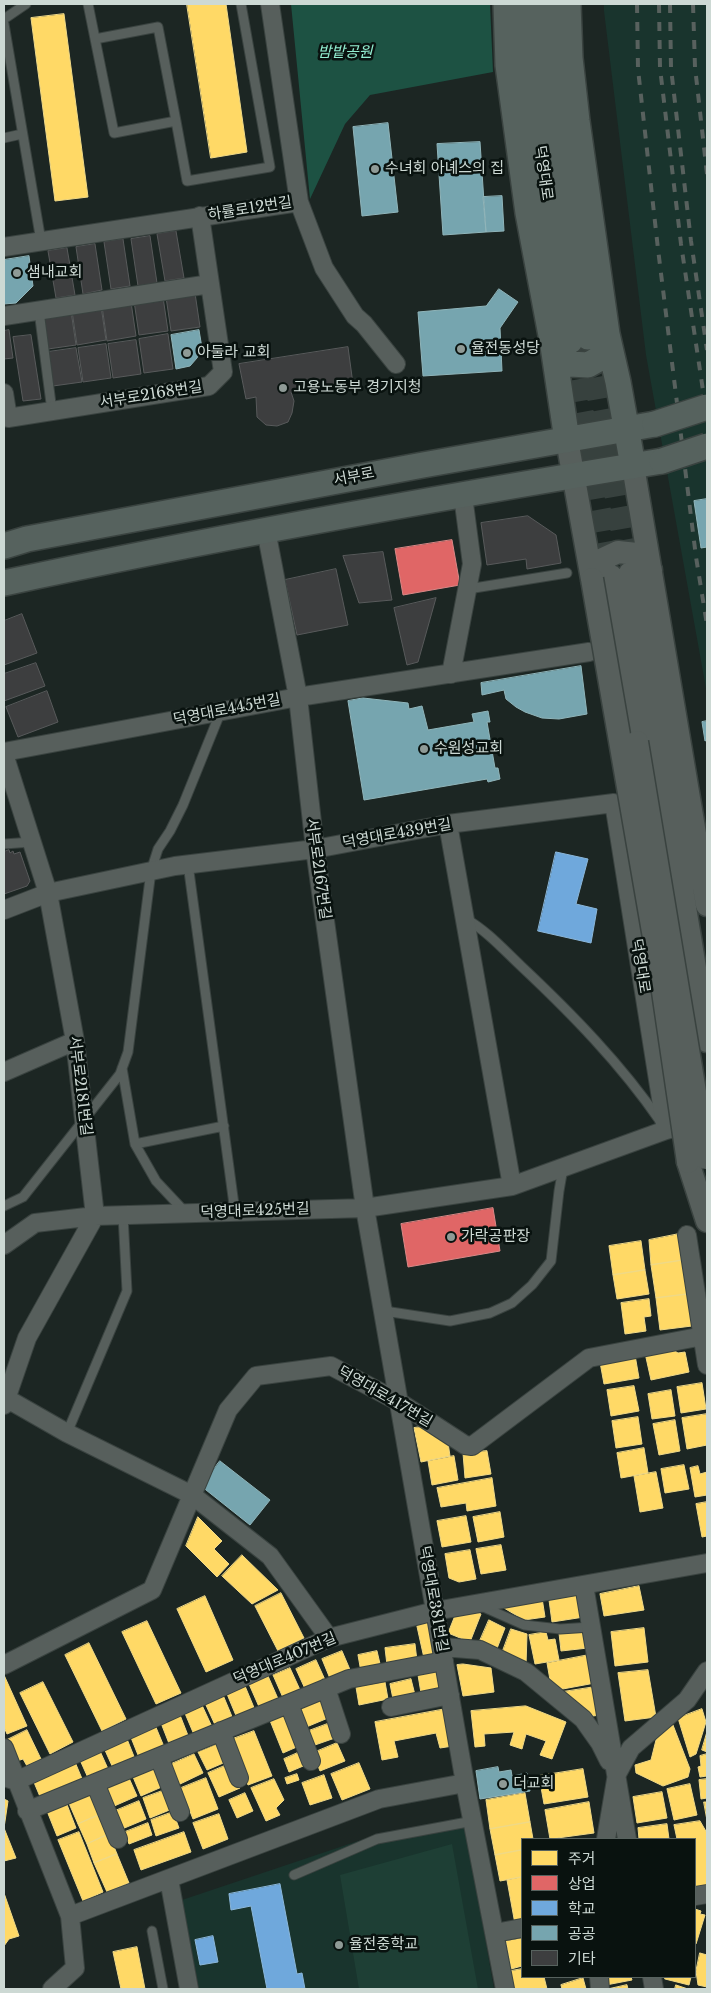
<!DOCTYPE html>
<meta charset="utf-8">
<style>
body{margin:0}
#map{position:relative;width:711px;height:1993px;overflow:hidden;background:#1c2623;font-family:"Libre Baskerville","Noto Sans KR",serif}
canvas{display:block}
.frame{position:absolute;inset:0;border:5px solid #cdd9d4;pointer-events:none}
.legend{position:absolute;left:521px;top:1838px;width:175px;height:140px;box-sizing:border-box;background:#09120f;border:1px solid #57625e;margin:0;padding:6px 9px;list-style:none;font-size:15px;color:#cdd9d4}
.legend li{display:flex;align-items:center;gap:10px;height:25px}
.legend b{width:25px;border:1px solid #57625e}
</style>
<div id="map">
<canvas width="711" height="1993"></canvas>
<div class="frame"></div>
<ul class="legend">
<li><b style="height:14px;background:#ffd966"></b>주거</li>
<li><b style="height:14px;background:#e06666"></b>상업</li>
<li><b style="height:14px;background:#6fa8dc"></b>학교</li>
<li><b style="height:14px;background:#76a5af"></b>공공</li>
<li><b style="height:14px;background:#3d3e3f"></b>기타</li>
</ul>
</div>
<script>
const context = document.querySelector('canvas').getContext('2d');
context.lineJoin = 'round';
function fillPath(path, color) {
  context.fillStyle = color;
  context.fill(path, 'evenodd');
}
function strokePath(path, color, width, dash) {
  context.strokeStyle = color;
  context.lineWidth = width;
  context.lineCap = dash ? 'butt' : 'round';
  context.setLineDash(dash || []);
  context.stroke(path);
}
function write(font, color, halo, rows, align = 'center') {
  context.font = font + ' "Libre Baskerville","Noto Sans KR",serif';
  context.lineWidth = 5;
  context.setLineDash([]);
  context.textBaseline = 'middle';
  context.strokeStyle = halo;
  context.fillStyle = color;
  for (const [text, x, y, turn = 0] of rows) {
    context.save();
    context.translate(x, y);
    context.rotate((+turn || 0) * Math.PI / 180);
    context.textAlign = isNaN(turn) ? turn : align;
    if (halo) context.strokeText(text, 0, 0);
    context.fillText(text, 0, 0);
    context.restore();
  }
}
fillPath(new Path2D(`
 M604 4H707V694L646 355 604 11Z
 M464 1817 494 1989H199L182 1900 373 1836Z`), '#19342d');
fillPath(new Path2D(`
 M452 1844 478 1989H359L340 1875Z`), '#1e3f35');
fillPath(new Path2D(`
 M291 4H490L493 72 370 95 345 124 310 199Z`), '#1d5243');
const homes = new Path2D(`
 M187 4H226L247 152 211 158Z
 M64 14 88 197 55 201 31 18Z
 M679 1234 684 1260 651 1265 649 1240Z
 M641 1241 645 1270 613 1275 609 1246Z
 M684 1260 689 1294 656 1298 651 1265Z
 M645 1270 649 1294 617 1299 613 1275Z
 M689 1294 692 1326 660 1330 656 1298Z
 M649 1299 651 1316 644 1317 646 1331 625 1334 621 1303Z
 M670 1348 678 1353 685 1352 689 1372 651 1380 645 1353Z
 M635 1355 639 1378 604 1384 600 1362Z
 M702 1383 706 1409 681 1413 677 1387Z
 M634 1386 639 1411 611 1416 607 1390Z
 M671 1390 675 1416 652 1419 648 1394Z
 M707 1414V1445L687 1449 682 1418Z
 M638 1417 642 1444 616 1448 612 1421Z
 M675 1420 680 1451 659 1455 653 1424Z
 M432 1425 447 1436 450 1456 421 1462 414 1428Z
 M644 1448 648 1473 621 1478 617 1453Z
 M487 1451 491 1474 465 1478 463 1453Z
 M454 1456 458 1480 432 1485 428 1461Z
 M684 1465 689 1489 665 1493 661 1469Z
 M698 1466 700 1474 707 1472V1495L695 1497 690 1468Z
 M656 1472 663 1508 640 1512 634 1476Z
 M492 1478 496 1506 467 1511 466 1503 441 1507 437 1488Z
 M707 1502V1536L702 1537 696 1504Z
 M500 1512 504 1537 478 1542 473 1517Z
 M466 1516 471 1542 442 1547 437 1521Z
 M198 1517 222 1541 214 1549 229 1564 217 1577 186 1546Z
 M501 1545 506 1570 481 1574 476 1549Z
 M470 1550 476 1579 459 1582 449 1578 445 1554Z
 M242 1555 278 1590 252 1604 222 1576Z
 M639 1586 644 1610 604 1616 600 1594Z
 M281 1593 304 1638 278 1651 255 1606Z
 M580 1595 584 1617 552 1622 549 1600Z
 M205 1596 233 1660 206 1672 177 1609Z
 M542 1598 545 1617 524 1620 499 1605Z
 M470 1610 481 1614 470 1642 448 1633 456 1613Z
 M429 1619 437 1655 424 1658 416 1622Z
 M489 1620 505 1628 496 1651 479 1643Z
 M147 1621 181 1693 156 1704 122 1632Z
 M644 1628 648 1662 615 1666 611 1632Z
 M511 1629 527 1634 526 1665 501 1656Z
 M546 1632 548 1640 555 1639 559 1660 535 1664 529 1635Z
 M586 1632 588 1648 561 1651 559 1633Z
 M89 1643 126 1719 102 1731 65 1655Z
 M415 1644 417 1661 387 1665 385 1648Z
 M342 1651 351 1672 331 1681 322 1659Z
 M377 1651 381 1668 361 1672 358 1655Z
 M589 1655 595 1683 552 1691 547 1663Z
 M316 1660 326 1682 306 1691 296 1669Z
 M463 1664 491 1668 494 1692 463 1696 457 1665Z
 M290 1668 301 1692 284 1700 273 1675Z
 M648 1670 656 1717 625 1721 618 1673Z
 M438 1671 442 1689 421 1693 418 1675Z
 M4 1675 27 1726 7 1734 4 1727Z
 M268 1676 279 1701 260 1709 249 1684Z
 M411 1679 415 1695 393 1699 390 1684Z
 M43 1682 73 1742 50 1754 20 1693Z
 M385 1682 388 1699 359 1705 356 1687Z
 M245 1686 255 1710 237 1718 227 1694Z
 M595 1687 600 1715 586 1717 562 1692Z
 M223 1695 233 1719 216 1727 205 1703Z
 M321 1700 328 1718 304 1728 297 1710Z
 M201 1703 213 1729 195 1737 184 1711Z
 M526 1706 566 1722 552 1759 540 1755 546 1741 526 1734 522 1749 510 1745 514 1732 484 1734 485 1746 475 1747 471 1711Z
 M446 1709 453 1746 440 1748 436 1733 394 1741 398 1757 382 1760 375 1722Z
 M702 1709 706 1722 696 1754 690 1757 678 1718Z
 M285 1711 299 1746 283 1753 269 1718Z
 M180 1715 189 1738 170 1746 161 1723Z
 M330 1723 335 1738 312 1746 306 1732Z
 M155 1725 165 1749 140 1760 130 1735Z
 M673 1725 690 1769 688 1777 663 1786 636 1773 635 1765 651 1760 658 1732Z
 M27 1730 41 1759 27 1766 23 1759 17 1761 7 1740Z
 M254 1731 272 1776 248 1785 230 1740Z
 M707 1732V1752L702 1750Z
 M127 1739 135 1759 113 1768 104 1748Z
 M220 1743 228 1761 207 1770 198 1752Z
 M337 1743 345 1761 320 1771 313 1753Z
 M100 1751 109 1771 89 1780 80 1760Z
 M302 1751 308 1764 289 1772 284 1759Z
 M194 1754 203 1773 178 1785 169 1765Z
 M707 1754V1776L700 1777 698 1767 701 1766 700 1756Z
 M75 1762 83 1781 41 1799 33 1780Z
 M359 1763 370 1789 342 1800 331 1774Z
 M229 1764 240 1788 219 1797 208 1773Z
 M156 1767 164 1786 141 1796 133 1777Z
 M583 1769 588 1797 544 1804 539 1776Z
 M297 1774 299 1780 287 1784 285 1778Z
 M324 1775 332 1798 310 1805 302 1783Z
 M129 1778 137 1796 112 1807 104 1789Z
 M206 1778 218 1809 193 1819 181 1788Z
 M274 1779 284 1800 276 1808 280 1815 266 1821 251 1788Z
 M707 1779V1798L701 1799 699 1780Z
 M690 1784 697 1815 674 1820 667 1789Z
 M165 1790 172 1809 150 1818 143 1798Z
 M91 1791 101 1814 78 1824 68 1801Z
 M662 1792 667 1818 637 1823 633 1797Z
 M245 1793 253 1811 237 1818 229 1800Z
 M525 1793 530 1822 490 1829 486 1800Z
 M4 1799 8 1801 4 1828 16 1858 4 1861Z
 M139 1801 146 1819 122 1829 115 1811Z
 M66 1802 76 1828 57 1836 47 1811Z
 M589 1802 594 1833 550 1839 545 1810Z
 M704 1802H707V1820Z
 M173 1812 179 1828 156 1836 151 1820Z
 M101 1814 109 1834 87 1844 78 1824Z
 M219 1814 228 1839 203 1849 193 1823Z
 M700 1821 707 1833V1887L695 1889V1839H677L674 1825Z
 M530 1822 533 1839H522V1850L495 1855 490 1829Z
 M148 1823 152 1835 129 1844 125 1832Z
 M667 1824 669 1839H639L638 1828Z
 M79 1832 103 1892 83 1901 58 1840Z
 M184 1832 191 1852 141 1870 134 1850Z
 M109 1834 117 1854 94 1863 87 1844Z
 M522 1850V1877L500 1881 495 1855Z
 M117 1854 129 1883 107 1892 94 1863Z
 M522 1877V1923L515 1924 507 1880Z
 M4 1893 19 1936 9 1939 4 1946Z
 M695 1909 701 1911 700 1914 705 1915 696 1944 695 1943Z
 M522 1938V1966L511 1969 506 1941Z
 M137 1947 145 1989H121L113 1952Z
 M700 1953 707 1955V1987L698 1985 696 1971Z
 M522 1969V1977H544L547 1989H514L511 1971Z
 M604 1977H631L632 1980 606 1985Z
 M665 1977H691L689 1985 665 1979Z
 M583 1978 586 1989H562L561 1985Z
 M627 1985 628 1989H608Z
 M676 1985 688 1989H675Z`);
fillPath(homes, '#ffd966');
strokePath(homes, '#f0d987', 1);
const shops = new Path2D(`
 M452 540 460 585 403 595 395 549Z
 M493 1208 500 1251 408 1267 401 1224Z`);
fillPath(shops, '#e06666');
strokePath(shops, '#da8887', 1);
const schools = new Path2D(`
 M556 852 588 859 576 904 597 909 591 943 538 931Z
 M280 1884 297 1974 302 1973 305 1989H267L251 1906 231 1910 229 1894Z
 M213 1936 218 1962 200 1965 195 1940Z`);
fillPath(schools, '#6fa8dc');
strokePath(schools, '#8bb7da', 1);
const public = new Path2D(`
 M388 123 398 212 362 216 353 127Z
 M480 142 486 232 443 235 437 144Z
 M502 196 504 231 486 232 483 197Z
 M29 256 33 286 16 303 4 304V260Z
 M499 289 518 302 500 328 502 371 423 376 418 312 486 306Z
 M199 330 202 348 197 358 190 366 176 369 171 335Z
 M707 499V547L701 548 694 501Z
 M581 666 587 714 559 719 542 718 525 712 516 707 506 699 504 690 482 695 481 683Z
 M363 698 408 703 409 709 422 706 428 730 474 722 472 714 488 711 490 722H487L495 768H498L500 779 488 782 487 779 364 800 348 701Z
 M707 721V740L705 741 702 722Z
 M220 1461 270 1500 250 1525 201 1486Z
 M498 1767 499 1772 511 1770 512 1776 527 1773 530 1791 480 1799 476 1771Z`);
fillPath(public, '#76a5af');
strokePath(public, '#90b5ba', 1);
const building = new Path2D(`
 M176 231 184 278 165 281 157 234Z
 M150 236 157 283 138 286 131 239Z
 M123 239 130 286 111 289 104 242Z
 M95 244 102 290 83 294 76 247Z
 M67 248 75 295 56 298 48 251Z
 M195 293 200 327 171 331 166 297Z
 M163 297 168 331 139 335 134 301Z
 M131 302 136 336 107 341 102 306Z
 M101 306 106 340 77 345 72 311Z
 M71 311 76 345 48 349 42 315Z
 M9 330 13 358 4 359V331Z
 M168 334 173 369 144 373 139 339Z
 M31 335 41 399 23 401 13 337Z
 M136 340 141 374 113 378 108 344Z
 M106 344 111 378 83 382 78 348Z
 M348 347 353 384 291 392 294 401 292 413 288 422 277 426 266 425 257 417 256 397 246 399 239 364Z
 M76 348 82 382 53 386 48 352Z
 M528 516 556 535 561 563 527 569 526 559 487 565 481 523Z
 M383 552 392 600 359 603 343 556Z
 M336 569 348 625 297 635 285 580Z
 M436 598 418 662 407 665 394 608Z
 M22 614 37 653 4 665V621Z
 M36 663 45 686 4 701V674Z
 M47 691 58 722 18 737 6 707Z
 M9 850 10 853 13 851 14 854 20 852 30 881 27 886 4 894V852Z`);
fillPath(building, '#3d3e3f');
strokePath(building, '#585a5b', 1);
strokePath(new Path2D(`
 M589 345 629 572
 M571 347 611 574`), '#37413e', 22, [22, 11]);
const service = new Path2D(`
 M88 4 114 133 176 121 158 27 95 39
 M4 19 26 4
 M4 24 41 241
 M176 121 187 181 270 167 241 4
 M4 138 22 134
 M39 311 52 411
 M468 589 567 573
 M4 844 32 842
 M188 864 235 1212
 M466 919C487 931 503 949 521 966 571 1013 621 1064 660 1121
 M122 1068 135 1144 156 1181 186 1213
 M135 1144 224 1126
 M4 1206 23 1197 120 1074 128 1052 151 871 158 849 170 831 183 805 221 711
 M383 1308 391 1312 450 1321 490 1313 512 1303 532 1285 551 1261 559 1191 563 1168
 M67 1433 127 1291 123 1215
 M481 1606 524 1625 560 1629 591 1627
 M294 1875 377 1839 473 1821
 M152 1931 163 1989`);
const minor = new Path2D(`
 M270 4 299 202 324 268 355 316 364 324 396 364
 M4 247 299 202
 M4 316 210 284
 M4 393 8 418 209 386 223 372 200 216
 M266 530 298 697 315 849 365 1208 465 1783 505 1989
 M451 674 472 564 463 496
 M4 752 298 697 589 652
 M4 754 48 893 75 1041 95 1216 27 1338 4 1405
 M448 824 512 1186
 M4 910 48 893 175 866 315 849 448 824 614 803 666 1130
 M4 1072 75 1041
 M687 1235 707 1365
 M4 1245 35 1223 95 1216 365 1208 512 1186 666 1130 677 1127
 M4 1397 67 1433 192 1495 270 1556 329 1638
 M584 1585 627 1839
 M442 1647 480 1650 526 1672 583 1719 600 1743 609 1761
 M4 1665 152 1590 228 1410 256 1376 331 1366 399 1402 465 1445 472 1446 589 1358 703 1336
 M326 1688 341 1734
 M289 1704 311 1761
 M391 1707 450 1695
 M221 1731 239 1778
 M4 1748 70 1916 75 1968 52 1989
 M159 1757 180 1812
 M4 1777 16 1781 329 1638 435 1611 707 1563
 M95 1783 118 1839
 M27 1811 349 1679 444 1661
 M606 1839 617 1774 631 1748 687 1700 707 1671
 M169 1879 189 1989
 M695 1896 707 1894
 M70 1916 379 1799 465 1783
 M495 1933 522 1928
 M599 1977 600 1989
 M652 1977 654 1989`);
const tertiary = new Path2D(`
 M567 440 592 579
 M633 466 707 905
 M630 573 707 1041
 M611 576 637 742
 M592 579 603 559 618 552 637 554 651 570
 M688 1162 707 1221`);
const secondary = new Path2D(`
 M506 4 508 65 528 213 553 346 567 440
 M527 4C531 117 552 229 570 341
 M547 4C551 115 572 226 588 337
 M568 4 570 58 577 121 607 334 618 382 633 466
 M553 346 570 364 588 365 602 357 607 334
 M4 546 27 539 423 465 655 424
 M4 583C222 536 442 497 662 461`);
strokePath(service, '#3a4340', 11);
strokePath(minor, '#3a4340', 20);
strokePath(tertiary, '#3a4340', 25);
strokePath(secondary, '#3a4340', 28);
strokePath(service, '#575f5c', 9);
strokePath(minor, '#575f5c', 18);
strokePath(tertiary, '#575f5c', 22);
strokePath(secondary, '#56625e', 25);
strokePath(new Path2D(`
 M637 4 638 69 658 249 696 557 707 625
 M659 4 660 68 681 244 707 417
 M670 4 671 68 691 241 707 350
 M693 4 695 67 707 174`), '#58615e', 4, [9, 9]);
const tertiaryBridge = new Path2D(`
 M592 579 661 978 688 1162
 M637 742 706 1158`);
const secondaryBridge = new Path2D(`
 M655 424 707 407
 M662 461 707 446`);
strokePath(tertiaryBridge, '#3a4340', 25, []);
strokePath(secondaryBridge, '#3a4340', 28, []);
strokePath(tertiaryBridge, '#575f5c', 22);
strokePath(secondaryBridge, '#56625e', 25);
for (const [x, y, r, color] of [
 [375,169,5,"#8f9a96"],
 [17,273,5,"#8f9a96"],
 [461,349,5,"#8f9a96"],
 [187,353,5,"#8f9a96"],
 [283,388,5,"#8f9a96"],
 [424,749,5,"#8f9a96"],
 [451,1237,5,"#8f9a96"],
 [503,1784,5,"#8f9a96"],
 [339,1945,5,"#8f9a96"]
]) {
  const dot = new Path2D();
  dot.arc(x, y, r, 0, 2 * Math.PI);
  context.fillStyle = color;
  context.fill(dot);
  strokePath(dot, '#09120f', 2);
}
write('italic 15px', '#93eed1', '#09120f', [
 ["밤밭공원",345,53]
]);
write('15px', '#cdd9d4', '#09120f', [
 ["수녀회 아녜스의 집",385,169],
 ["샘내교회",27,273],
 ["율전동성당",471,349],
 ["아둘라 교회",197,353],
 ["고용노동부 경기지청",293,388],
 ["수원성교회",434,749],
 ["가락공판장",461,1237],
 ["더교회",513,1784],
 ["율전중학교",349,1945]
], 'left');
write('15px', '#cdd9d4', '#09120f', [
 ["덕영대로",543,173,82],
 ["하률로12번길",250,209,-9],
 ["서부로2168번길",151,395,-9],
 ["서부로",354,477,-11],
 ["덕영대로445번길",227,710,-11],
 ["덕영대로439번길",397,834,-10],
 ["서부로2167번길",318,869,82],
 ["덕영대로",640,966,81],
 ["서부로2181번길",80,1086,83],
 ["덕영대로425번길",255,1211,-2],
 ["덕영대로417번길",385,1397,30],
 ["덕영대로381번길",433,1599,80],
 ["덕영대로407번길",285,1659,-23]
]);
</script>
